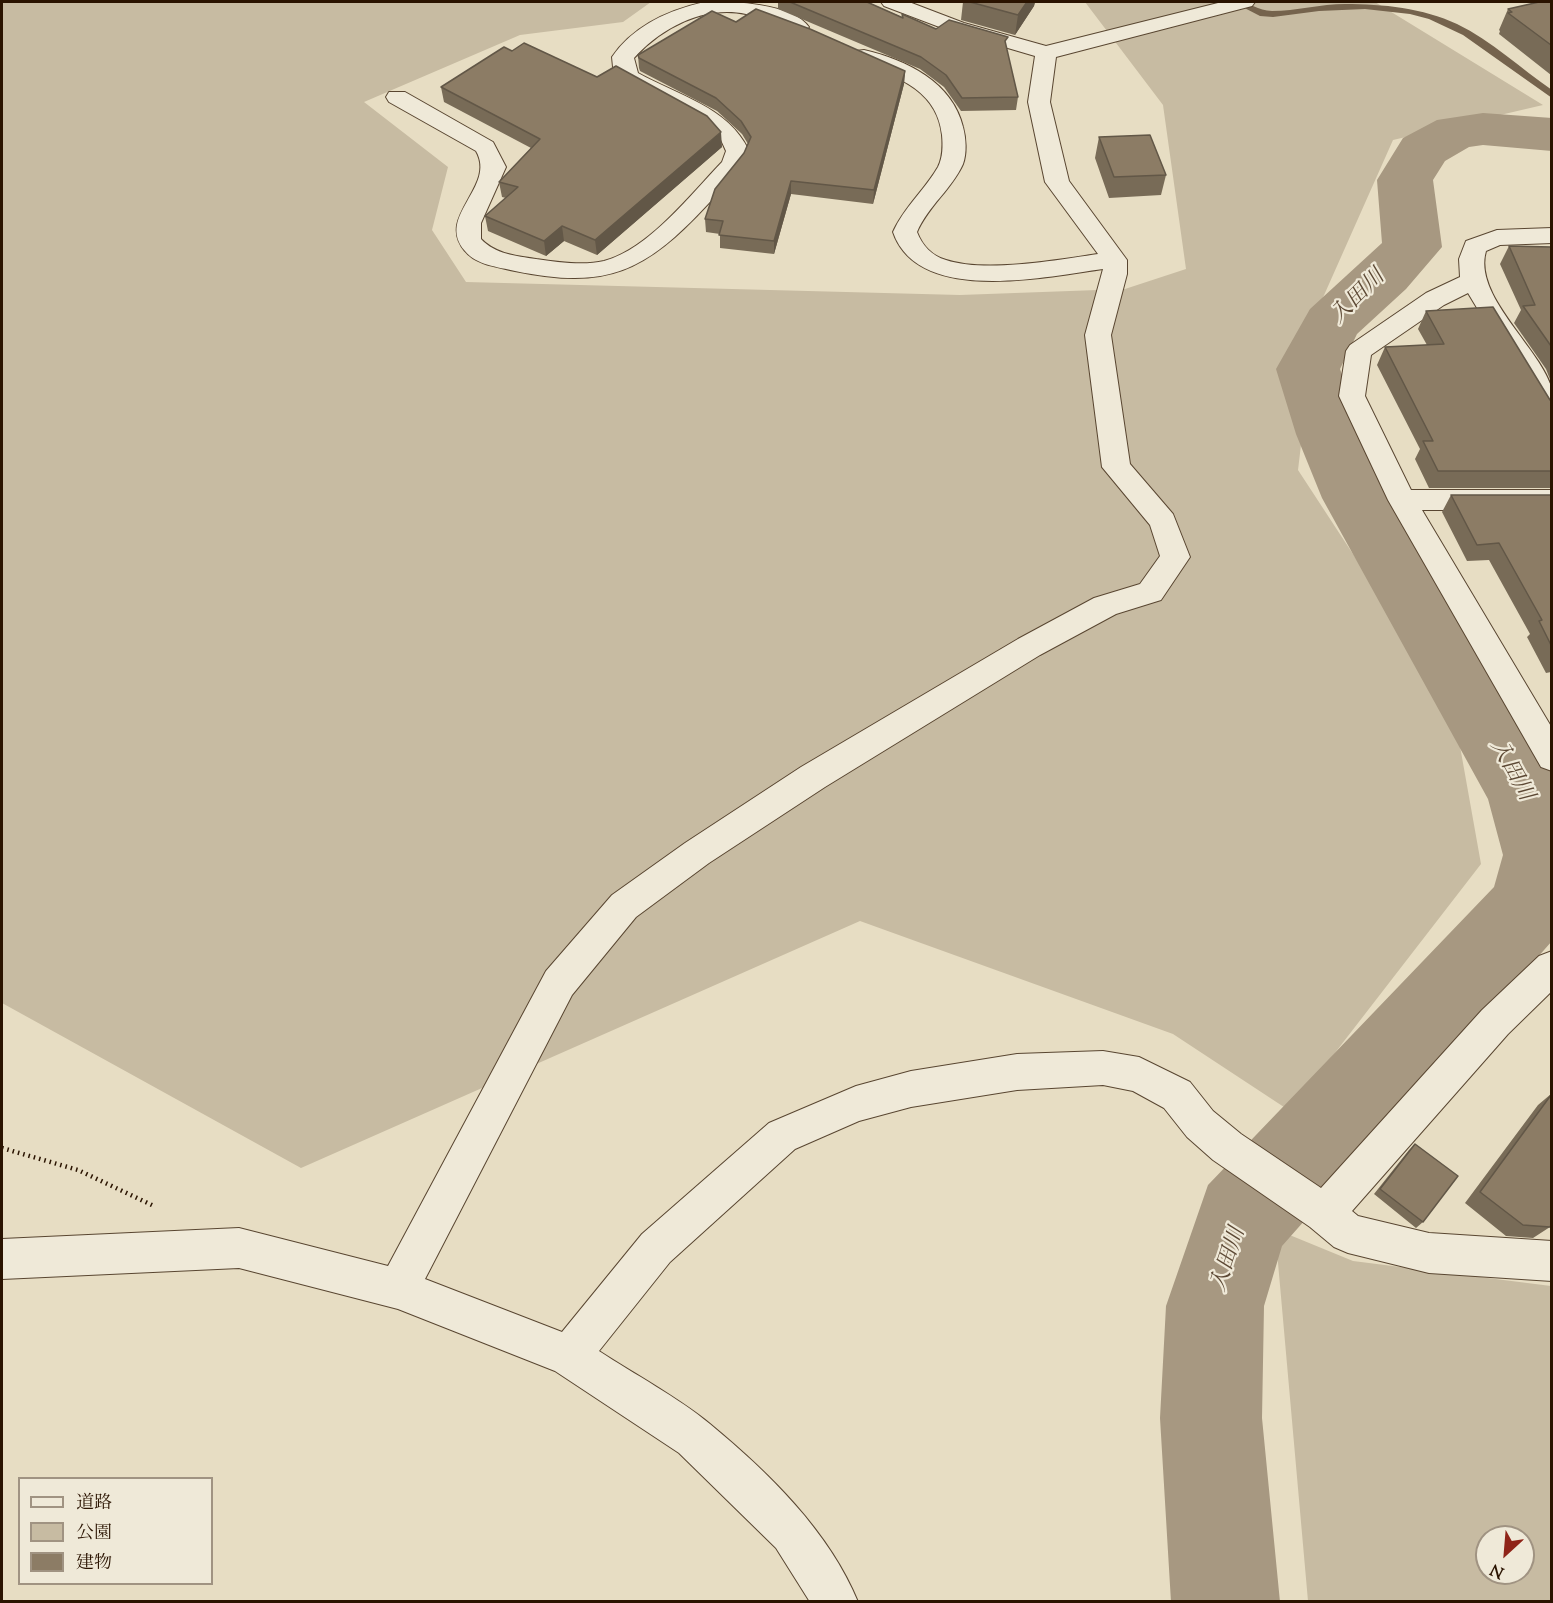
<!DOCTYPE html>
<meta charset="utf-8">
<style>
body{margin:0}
#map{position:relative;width:1553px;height:1603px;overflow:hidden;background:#e7ddc3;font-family:"Sorts Mill Goudy","Noto Serif JP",serif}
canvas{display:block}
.frame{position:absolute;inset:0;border:3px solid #2a1300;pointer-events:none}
.legend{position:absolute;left:18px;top:1477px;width:195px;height:108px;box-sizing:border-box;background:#efe9d8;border:2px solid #a09382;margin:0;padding:8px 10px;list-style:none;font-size:18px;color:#2a1300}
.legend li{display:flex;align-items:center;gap:12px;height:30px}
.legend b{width:30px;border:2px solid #a09382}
.north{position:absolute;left:1475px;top:1525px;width:60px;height:60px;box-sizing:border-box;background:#efe9d8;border:2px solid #a09382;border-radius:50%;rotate:206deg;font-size:16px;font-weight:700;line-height:24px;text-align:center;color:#2a1300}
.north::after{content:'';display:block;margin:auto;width:21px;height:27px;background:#8f2418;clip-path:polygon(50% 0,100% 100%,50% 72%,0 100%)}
</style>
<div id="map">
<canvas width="1553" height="1603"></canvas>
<div class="frame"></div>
<ul class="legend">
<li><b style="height:8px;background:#efe9d8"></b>道路</li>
<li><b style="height:16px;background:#c7bba2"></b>公園</li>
<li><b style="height:16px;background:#8c7c65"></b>建物</li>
</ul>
<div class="north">N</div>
</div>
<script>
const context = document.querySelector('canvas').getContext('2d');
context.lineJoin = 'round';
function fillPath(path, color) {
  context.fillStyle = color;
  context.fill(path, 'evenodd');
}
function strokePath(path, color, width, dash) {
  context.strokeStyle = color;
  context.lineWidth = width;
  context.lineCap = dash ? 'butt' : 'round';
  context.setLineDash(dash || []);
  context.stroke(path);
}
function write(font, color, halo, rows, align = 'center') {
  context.font = font + ' "Sorts Mill Goudy","Noto Serif JP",serif';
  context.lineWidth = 4.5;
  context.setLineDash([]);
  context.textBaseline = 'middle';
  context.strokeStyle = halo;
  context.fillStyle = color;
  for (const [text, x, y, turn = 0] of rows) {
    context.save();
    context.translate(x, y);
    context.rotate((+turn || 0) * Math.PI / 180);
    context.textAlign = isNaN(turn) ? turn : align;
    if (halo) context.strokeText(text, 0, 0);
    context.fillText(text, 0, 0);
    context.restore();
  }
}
fillPath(new Path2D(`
 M2 2H651L623 22 520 35 364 102 448 167 432 230 466 282 960 295 1125 289 1186 269 1163 105 1085 2H1375L1543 105 1393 140 1317 311 1298 470 1453 707 1481 864 1290 1111 1173 1034 860 921 301 1168 2 1003Z
 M1275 1229 1353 1261 1551 1286V1601H1308ZM1487 1537H1523V1573H1487Z`), '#c7bba2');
fillPath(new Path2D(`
 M1233 2C1247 0 1257 11 1272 11 1296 11 1321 4 1345 4 1383 4 1423 8 1457 24 1492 41 1521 69 1552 90V98L1463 35 1429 19 1410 14 1365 9 1319 11 1273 17 1260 16Z`), '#75634d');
fillPath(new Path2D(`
 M1483 113 1552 118V151L1483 145 1469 147 1445 161 1433 180 1442 247 1406 289 1357 334 1340 369 1362 434 1389 496 1515 710 1552 765V941L1282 1246 1264 1306 1262 1418 1280 1602H1171L1160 1418 1166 1306 1208 1185 1494 887 1503 855 1488 799 1322 498 1296 434 1276 369 1310 309 1382 243 1377 180 1403 138 1437 120Z`), '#a79881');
const street = new Path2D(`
 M705 2C731 1 792 3 809 27L805 31 798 33C780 29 764 18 746 14 704 5 661 28 634 58L638 73C677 95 729 107 749 151 742 173 724 188 708 204 645 272 607 290 515 271 498 267 476 265 465 251 435 216 497 187 476 151L389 102 386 97 389 92H405L493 142 506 167 481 223V239C495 254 516 256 536 259 557 262 583 266 604 261 649 249 691 194 722 162L726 151 721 140 709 129 621 82 613 67 612 57C634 25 669 10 705 2Z
 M881 2H909L964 23 1046 46 1222 2H1255L1252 6 1056 57 1050 102 1069 181 1127 260V274L1111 335 1130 464 1173 514 1190 557 1161 600 1116 614 1040 655 825 787 709 863 636 917 572 995 425 1279 562 1332 642 1234 769 1123 856 1086 911 1071 1017 1054 1103 1051 1139 1057 1190 1082 1213 1111 1241 1134 1321 1188 1482 1010 1539 956 1552 951V991L1508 1034 1352 1211 1358 1216 1429 1233 1552 1241V1281L1429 1273 1348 1253 1334 1247 1310 1227 1213 1160 1187 1137 1164 1108 1133 1091 1103 1085 1017 1090 911 1107 859 1121 795 1149 670 1262 599 1351C634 1374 679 1398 710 1424 768 1472 829 1531 858 1602H810L776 1548 679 1453 555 1371 398 1309 239 1268 2 1279V1239L239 1228 388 1266 546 971 612 895 685 843 801 767 1018 639 1094 598 1140 584 1160 556 1150 525 1102 467 1085 335 1103 269C1044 277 918 305 893 232 904 207 925 190 938 167 943 157 943 146 942 135 937 88 894 76 856 61L853 56 856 51 864 50C907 60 952 82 963 127 966 138 967 153 963 164 952 189 928 206 917 232 922 245 932 256 946 260 985 273 1057 260 1098 254L1045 182 1028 102 1035 56 950 31 884 6Z
 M1552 228V243L1500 245 1486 251C1473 295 1537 345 1551 386 1553 394 1552 409 1552 418L1542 416 1468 293 1444 305 1371 355 1365 396 1411 490H1552V510H1422L1552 728V771L1541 767 1388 500 1339 396 1346 351 1350 345 1426 293 1460 277 1459 259 1466 241 1497 230Z`);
strokePath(street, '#594631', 2);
strokePath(new Path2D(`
 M2 1148 78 1170 154 1206`), '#2a1300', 4.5, [1.5, 4]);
fillPath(street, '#efe9d8');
fillPath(new Path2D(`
 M778 2H867L902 17V14L936 29 1006 47 1018 97 1016 110 961 111 944 87 920 69 778 9Z
 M963 2H1035L1034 6 1015 35 961 20Z
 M1551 2V75L1499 34 1500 31 1499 30 1508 9Z
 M736 22 905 71 904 84 873 204 791 194 774 254 720 248V234L706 232 705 219 744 153 748 144 742 134 717 111 640 71 639 68 638 55Z
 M441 87 722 147 597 255 564 241 546 256 488 231 485 216 506 198 502 197 499 182 531 148 444 102Z
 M1099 137 1166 175 1161 195 1109 198 1095 158Z
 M1509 246 1551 247V382L1546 369 1514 323 1521 310 1500 264Z
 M1426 311 1551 400V488H1429L1415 459 1420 449 1377 365 1385 347 1427 345 1418 329Z
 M1451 495H1551V672L1546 673 1527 637 1530 634 1489 560 1467 561 1442 512Z
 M1551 1094V1225L1550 1227 1533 1238 1506 1236 1465 1203 1538 1105Z
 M1415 1144 1423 1222 1416 1228 1374 1194 1409 1150Z`), '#786b57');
fillPath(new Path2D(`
 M1027 2H1035L1034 6 1015 35 1018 15Z
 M905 71 904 84 873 204 874 190Z
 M721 132 722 147 597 255 595 240Z
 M791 181V194L774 254V241Z
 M562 226 564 241 546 256 544 241Z`), '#625747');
const building = new Path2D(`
 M790 2H867L903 18 902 14 936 29 949 20 1008 37 1005 41 1018 97 962 98 946 75 921 57Z
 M970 2H1027L1018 15Z
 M1539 2H1551V45L1508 13 1512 12 1508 9Z
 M756 9 810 29 905 71 874 190 791 181 774 241 719 235 723 221 705 219 715 189 744 153 751 137 741 121 716 98 639 58 638 55 712 11 736 22Z
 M524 43 597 77 616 66 707 116 721 132 595 240 562 226 544 241 485 216 518 187 499 182 540 139 441 87 504 47 512 51Z
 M1150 135 1166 175 1114 177 1099 137Z
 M1509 246 1551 247V346L1523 306 1535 305Z
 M1493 307 1550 400H1551V471H1438L1423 441H1433L1385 347 1444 344 1426 311Z
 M1451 495H1551V645L1539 621 1542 620 1499 543 1477 545Z
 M1551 1095V1225L1550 1227 1523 1225 1480 1192Z
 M1415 1144 1458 1176 1423 1222 1380 1189Z`);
fillPath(building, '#8c7c65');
strokePath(building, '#625747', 1.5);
write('italic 22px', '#5c4834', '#efe9d8', [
 ["入田川",1359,298,-45],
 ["入田川",1510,771,61],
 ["入田川",1230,1260,-72]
]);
</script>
